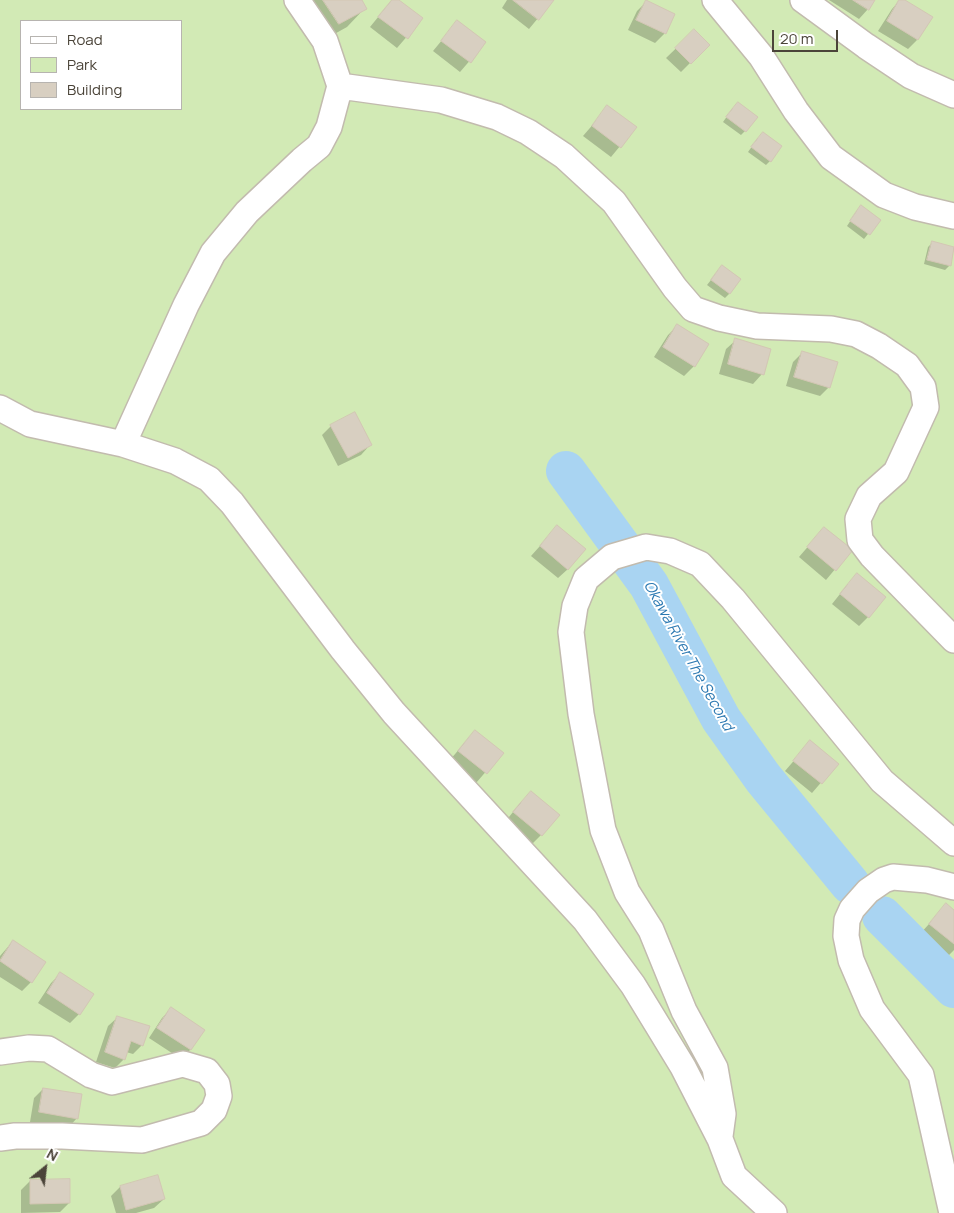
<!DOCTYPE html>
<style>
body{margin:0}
#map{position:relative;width:954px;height:1213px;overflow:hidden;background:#f6f3ec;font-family:Manrope,sans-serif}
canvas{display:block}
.legend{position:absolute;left:20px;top:20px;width:162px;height:90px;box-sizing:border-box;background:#fff;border:1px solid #b7b4b0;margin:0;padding:6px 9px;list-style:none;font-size:15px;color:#4b4439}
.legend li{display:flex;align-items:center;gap:10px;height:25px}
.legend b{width:25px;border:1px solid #b7b4b0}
.north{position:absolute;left:20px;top:1143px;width:50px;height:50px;-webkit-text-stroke:4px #fff;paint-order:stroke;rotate:29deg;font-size:14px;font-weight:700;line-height:20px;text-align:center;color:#4b4439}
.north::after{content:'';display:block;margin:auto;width:18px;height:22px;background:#4b4439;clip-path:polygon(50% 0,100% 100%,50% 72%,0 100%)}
.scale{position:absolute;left:772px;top:30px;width:66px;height:22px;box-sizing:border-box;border:2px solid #4b4439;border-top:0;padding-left:6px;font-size:15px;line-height:18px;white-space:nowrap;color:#4b4439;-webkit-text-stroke:4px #fff;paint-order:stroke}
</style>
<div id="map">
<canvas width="954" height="1213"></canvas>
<ul class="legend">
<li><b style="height:6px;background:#fff"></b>Road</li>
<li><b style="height:14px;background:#d2eab5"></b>Park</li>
<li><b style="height:14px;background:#d8cfc1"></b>Building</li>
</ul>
<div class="north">N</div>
<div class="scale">20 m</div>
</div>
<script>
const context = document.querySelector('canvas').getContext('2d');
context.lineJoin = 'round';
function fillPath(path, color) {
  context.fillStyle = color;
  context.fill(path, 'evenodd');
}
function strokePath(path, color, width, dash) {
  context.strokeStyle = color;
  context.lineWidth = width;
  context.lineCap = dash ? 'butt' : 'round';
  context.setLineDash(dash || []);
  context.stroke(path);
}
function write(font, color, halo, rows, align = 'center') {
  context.font = font + ' Manrope,sans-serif';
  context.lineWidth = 4;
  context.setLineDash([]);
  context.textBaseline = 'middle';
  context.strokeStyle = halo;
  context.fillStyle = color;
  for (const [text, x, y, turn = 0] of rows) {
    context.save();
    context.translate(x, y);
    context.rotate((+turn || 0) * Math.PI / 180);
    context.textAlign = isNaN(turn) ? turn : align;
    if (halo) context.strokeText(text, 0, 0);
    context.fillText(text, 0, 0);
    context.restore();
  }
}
fillPath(new Path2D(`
 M0 0H954V1213H0ZM21 21H181V109H21Z`), '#d2eab5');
fillPath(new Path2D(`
 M291 0H360L365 8 347 27 320 42Z
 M392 0H397L422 19 397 48 370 27Z
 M507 0H553L529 29 502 8Z
 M829 0H874L868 9 859 19Z
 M900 0H902L917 40 908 49 878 31 892 9Z
 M646 2 665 33 655 43 628 30 637 11Z
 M457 22 485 43 460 72 433 51Z
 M694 31 708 45 681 72 666 58Z
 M608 107 635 128 611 157 583 136Z
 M733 108 745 131 741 135 723 122Z
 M758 138 770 161 766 165 748 152Z
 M857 211 879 220 864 239 847 226Z
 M932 243 954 248 950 265 945 270 924 264 928 247Z
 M722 266 729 294 725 298 707 285Z
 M677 326 707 344 694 366 684 376 654 357 668 335Z
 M736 340 762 374 753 384 719 374 726 349Z
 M802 353 829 387 820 396 786 386 793 362Z
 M331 426 370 445 361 455 338 466 322 435Z
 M557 527 568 569 558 578 531 556Z
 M824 528 851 550 826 580 799 557Z
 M848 584 868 617 859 626 832 604Z
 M475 731 502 753 476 783 449 761Z
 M810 742 837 764 812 793 785 771Z
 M521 802 541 835 532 844 505 822Z
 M946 905 954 911V950L948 956 920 934Z
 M13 941 31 982 22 991 0 977V956Z
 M61 973 79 1014 70 1023 38 1003 51 983Z
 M171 1009 203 1030 190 1050 181 1059 149 1038 162 1018Z
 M118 1017 142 1045 133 1054 126 1052 124 1059 115 1068 96 1062 108 1026Z
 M43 1089 77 1118 68 1128 30 1122 34 1098Z
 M30 1181 69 1203 60 1212 21 1213V1190Z
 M120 1187 164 1199 154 1208 136 1213H116L111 1196Z`), '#0003');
strokePath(new Path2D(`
 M566 471 649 585 721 719 763 778 850 884
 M882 916 954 988`), '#a9d4f2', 40);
const building = new Path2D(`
 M323 0H362L367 9 339 24Z
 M392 0H399L423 18 408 39 378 17Z
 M513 0H554L539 20Z
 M646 0 675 14 666 34 636 20Z
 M853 0H875L869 10Z
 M899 0H905L933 17 918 40 887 21Z
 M457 20 486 42 471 63 441 41Z
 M694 29 710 45 691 64 675 48Z
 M738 102 758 117 746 132 726 117Z
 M607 105 637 127 621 148 592 126Z
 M763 132 782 146 771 162 751 147Z
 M861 205 881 220 870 235 850 221Z
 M932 241 954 247 951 266 927 260Z
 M722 265 741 279 730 294 711 280Z
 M677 324 709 344 695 367 663 347Z
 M735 338 771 349 764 375 728 364Z
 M802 351 838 362 830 388 794 377Z
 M355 412 372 445 348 458 330 425Z
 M557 525 586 549 568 570 540 546Z
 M824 527 853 550 836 571 807 547Z
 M857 573 886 597 869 618 840 594Z
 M475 730 504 753 487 774 458 751Z
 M810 740 839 764 822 784 793 761Z
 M531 791 560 815 542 836 513 812Z
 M946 903 954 910V944L929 924Z
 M13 940 46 962 32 983 0 961Z
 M60 972 94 994 80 1015 47 993Z
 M171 1007 205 1030 191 1050 157 1028Z
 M117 1016 150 1026 143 1046 131 1041 125 1060 105 1052Z
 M43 1088 82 1094 78 1119 39 1112Z
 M158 1175 165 1199 126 1210 120 1186Z
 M70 1179V1203L30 1204V1180Z`);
fillPath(building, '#d8cfc1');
strokePath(building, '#d3c7b4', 1);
const minor = new Path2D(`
 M715 0 761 56 796 111 831 157 884 195 915 207 954 216
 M803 0 866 46 911 76 954 95
 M340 86 441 100 497 117 528 132 564 156 614 202 675 288 693 309 719 318 757 326 831 329 856 334 879 346 907 365 923 387 926 407 896 472 869 496 858 519 860 540 872 556 954 640
 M0 408 30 424 123 444 175 461 209 479 232 503 343 650 394 713 585 920 633 985 683 1067 720 1139 734 1176 774 1213
 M123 444 186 305 213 253 247 212 302 160 319 146 329 127 340 86 325 41 297 0
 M0 1052 29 1048 48 1049 91 1075 112 1082 183 1064 207 1071 217 1084 219 1096 214 1110 201 1123 142 1140 62 1136H15L0 1138
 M720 1136 723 1114 715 1068 684 1011 651 930 627 892 603 830 581 714 571 632 575 606 586 579 612 557 646 547 670 551 700 564 733 599 882 781 954 843
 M952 1213 921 1075 872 1009 851 960 846 936 847 920 852 909 868 891 884 880 893 877 927 880 954 887`);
strokePath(minor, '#c2bbae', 28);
strokePath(minor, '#fff', 25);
write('italic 15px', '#2e7ab2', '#fff', [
 ["Okawa River The Second",688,656,61]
]);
</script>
